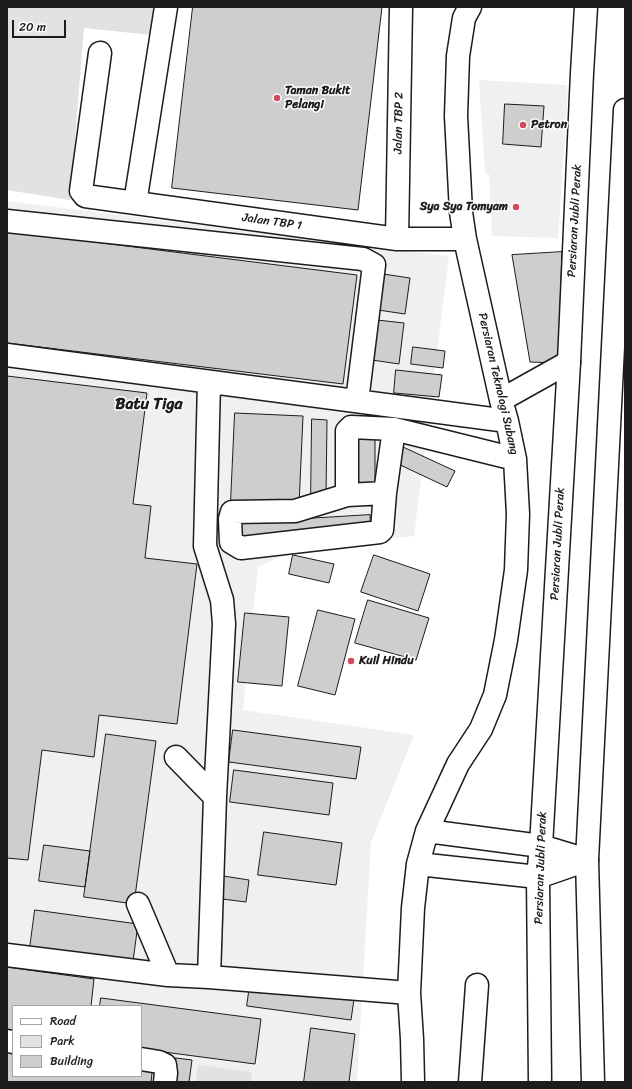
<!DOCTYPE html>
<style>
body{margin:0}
#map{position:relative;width:632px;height:1089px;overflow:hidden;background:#fff;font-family:Sriracha,sans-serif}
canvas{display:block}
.frame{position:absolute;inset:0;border:8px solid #1c1c1c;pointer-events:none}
.legend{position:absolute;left:12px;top:1005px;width:130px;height:72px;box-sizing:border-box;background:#fff;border:1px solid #a4a4a4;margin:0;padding:5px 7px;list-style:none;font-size:12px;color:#1c1c1c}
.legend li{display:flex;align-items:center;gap:8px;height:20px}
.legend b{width:20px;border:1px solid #a4a4a4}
.scale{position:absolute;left:12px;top:20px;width:54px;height:18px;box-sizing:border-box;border:2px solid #1c1c1c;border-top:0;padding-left:5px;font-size:12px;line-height:14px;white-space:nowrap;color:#1c1c1c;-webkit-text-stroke:3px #fff;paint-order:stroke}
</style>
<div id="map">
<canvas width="632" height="1089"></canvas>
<div class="frame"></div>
<ul class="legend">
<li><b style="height:5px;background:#fff"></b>Road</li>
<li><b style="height:11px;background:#e2e2e2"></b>Park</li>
<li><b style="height:11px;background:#cecece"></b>Building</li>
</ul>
<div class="scale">20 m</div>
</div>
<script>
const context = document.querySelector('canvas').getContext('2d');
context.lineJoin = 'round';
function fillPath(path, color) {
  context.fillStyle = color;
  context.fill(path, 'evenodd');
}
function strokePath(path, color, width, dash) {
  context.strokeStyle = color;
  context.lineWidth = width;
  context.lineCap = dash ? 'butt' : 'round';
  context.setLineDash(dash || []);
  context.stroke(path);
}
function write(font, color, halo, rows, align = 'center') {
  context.font = font + ' Sriracha,sans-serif';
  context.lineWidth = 3;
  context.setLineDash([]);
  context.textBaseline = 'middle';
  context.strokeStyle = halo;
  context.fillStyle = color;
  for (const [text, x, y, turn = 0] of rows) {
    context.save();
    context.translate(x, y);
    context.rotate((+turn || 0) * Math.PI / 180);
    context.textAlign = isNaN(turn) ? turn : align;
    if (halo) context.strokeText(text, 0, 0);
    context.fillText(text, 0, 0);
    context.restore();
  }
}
fillPath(new Path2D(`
 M479 80 567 85V90H568L558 238 492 236 489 174 485 173Z
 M7 201 449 256 414 536 300 548 258 567 243 710 414 735 371 842 357 1082H7ZM13 1006H141V1076H13Z`), '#f0f0f0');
fillPath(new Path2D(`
 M7 7H162L161 36 84 28 70 200 7 190Z
 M198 1065 252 1072 251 1082H196Z`), '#e2e2e2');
const building = new Path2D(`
 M193 7H382L358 210 172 188Z
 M505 104 544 106 541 147 503 144Z
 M7 231 357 275 343 384 7 343Z
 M562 252 558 363 530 362 512 255Z
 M383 274 410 278 405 314 378 310Z
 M377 320 404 323 399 364 372 360Z
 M413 347 445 351 443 368 411 364Z
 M396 370 442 375 439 397 394 393Z
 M7 376 147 393 133 504 151 506 145 558 197 564 177 724 99 715 94 757 42 750 28 860 7 858Z
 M235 413 303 416 299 505 231 501Z
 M312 419 327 420 326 498H311Z
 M358 437H375V489H358Z
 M403 447 455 471 447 487 396 463Z
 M370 515 371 532 239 540 238 523Z
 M293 555 334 564 329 583 289 574Z
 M374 555 430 574 418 611 361 592Z
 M368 600 429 618 416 660 355 643Z
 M318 610 355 619 335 695 298 686Z
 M245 613 289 617 282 686 238 682Z
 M233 730 361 747 356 779 229 762Z
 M106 734 156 741 134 904 84 897Z
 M234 770 333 783 329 815 230 802Z
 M264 832 342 843 336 885 258 875Z
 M44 845 90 851 85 887 39 881Z
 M217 875 249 880 246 902 214 898Z
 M35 910 138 924 133 961 30 948Z
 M7 967 94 979 91 1006H13V1030H7Z
 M250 985 354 999 351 1020 247 1006Z
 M101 998 261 1019 255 1064 141 1049V1006H100Z
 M311 1028 355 1034 349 1082H304Z
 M7 1044 13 1045V1076H141V1062L153 1064 151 1082H7Z
 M176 1058 192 1060 189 1082H173Z`);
fillPath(building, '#cecece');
strokePath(building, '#1c1c1c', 1);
const minor = new Path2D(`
 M100 53 81 191 85 196 397 239H465
 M135 203 166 7
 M7 221 363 259 374 265 357 401
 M397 239 401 7
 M7 355 507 421
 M501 400 569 362
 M385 493 347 495 295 511 232 512 230 519 231 542 241 548 380 532 382 530 385 493 394 429 515 459
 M347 495V431L351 427 394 429
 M176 757 215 797
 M427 831 541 846 587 860
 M418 864 538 877 587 860
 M138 904 168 975
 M7 955 168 975 209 977 409 993
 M209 977 215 797 224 624 222 600 205 546 209 382
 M7 1041 13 1042
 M141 1059 159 1062 165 1065 166 1073 165 1082
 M413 1082 412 1039 409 993 413 908 418 864 427 831 458 764 481 729 495 695 506 640 516 570 518 514 515 459 507 421 501 400 465 239 461 212 456 116 458 56 464 18 470 7
 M470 1082 477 985`);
const major = new Path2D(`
 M540 1082 538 877 541 846 569 362 582 73 586 7
 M593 1082 587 860 625 110`);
strokePath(minor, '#1c1c1c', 25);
strokePath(major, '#1c1c1c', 25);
strokePath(minor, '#fff', 22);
strokePath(major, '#fff', 22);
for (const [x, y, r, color] of [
 [277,98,4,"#d1495b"],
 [523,125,4,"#d1495b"],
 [516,207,4,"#d1495b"],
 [351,661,4,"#d1495b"]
]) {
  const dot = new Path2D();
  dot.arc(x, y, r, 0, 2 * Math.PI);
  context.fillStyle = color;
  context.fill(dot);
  strokePath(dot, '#fff', 1.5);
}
write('bold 12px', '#1c1c1c', '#fff', [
 ["Taman Bukit",285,91],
 ["Pelangi",285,105],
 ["Petron",531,125],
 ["Sya Sya Tomyam",508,207,"right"],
 ["Kuil Hindu",359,661]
], 'left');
write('12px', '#1c1c1c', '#fff', [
 ["Jalan TBP 2",399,123,-89],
 ["Persiaran Jubli Perak",575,221,-87],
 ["Jalan TBP 1",272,222,8],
 ["Persiaran Teknologi Subang",498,384,77],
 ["Persiaran Jubli Perak",558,544,-87],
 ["Persiaran Jubli Perak",541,868,-88]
]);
write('bold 16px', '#1c1c1c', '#fff', [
 ["Batu Tiga",149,405]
]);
</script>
